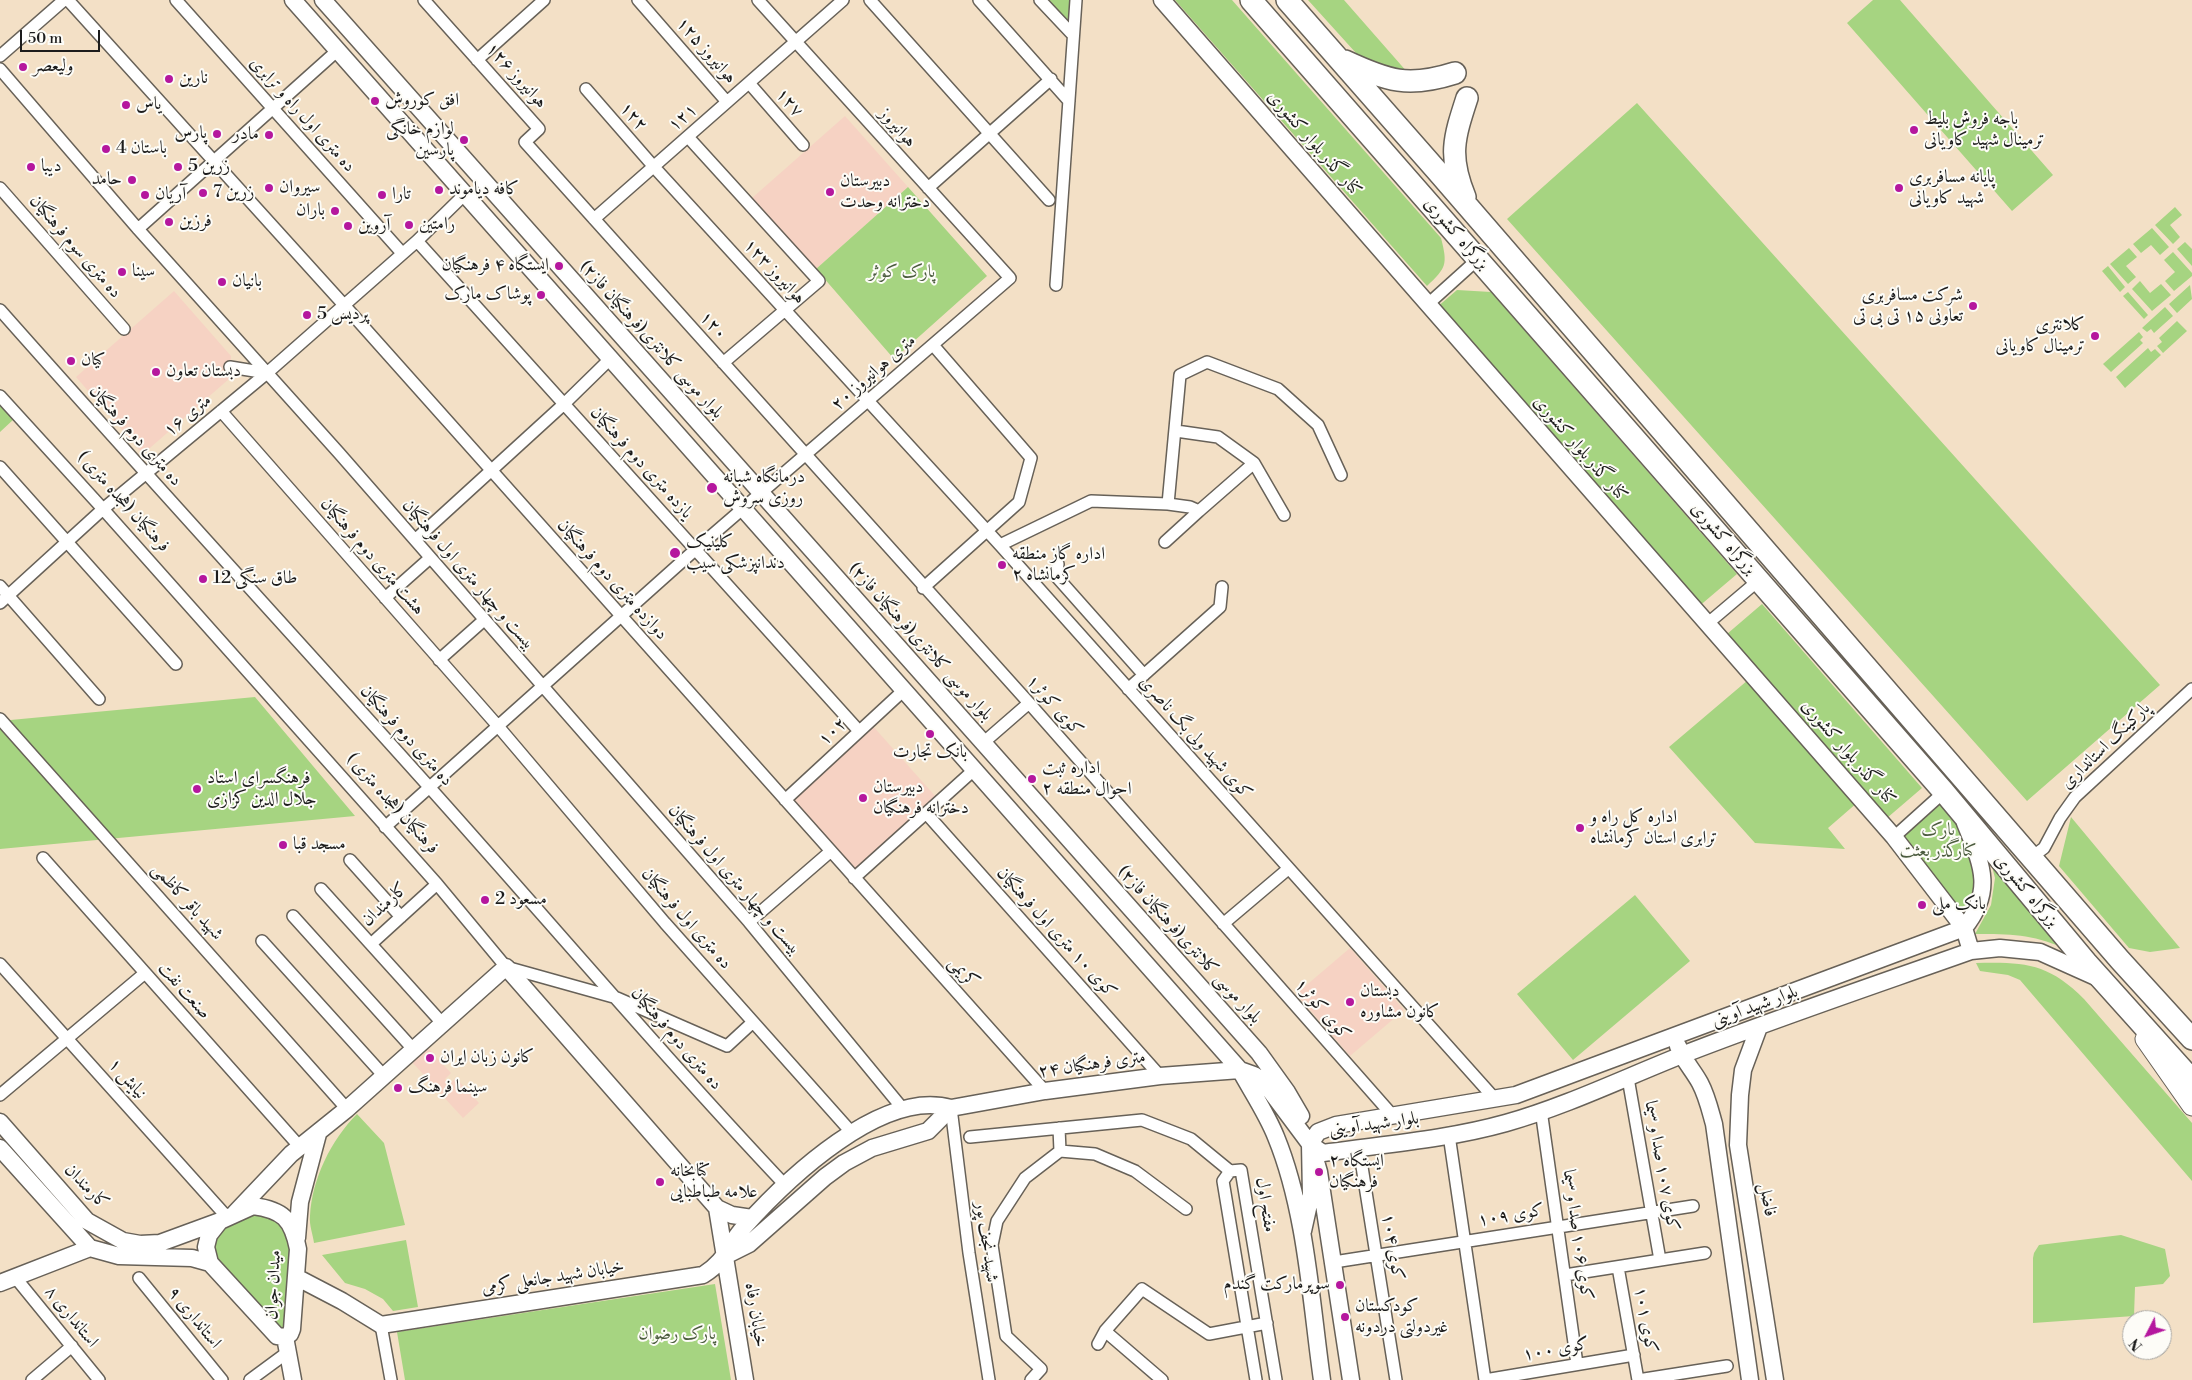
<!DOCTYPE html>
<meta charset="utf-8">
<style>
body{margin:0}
#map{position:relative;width:2192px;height:1380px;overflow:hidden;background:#f3e0c6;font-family:"Libre Bodoni",serif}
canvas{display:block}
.north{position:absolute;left:2122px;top:1310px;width:50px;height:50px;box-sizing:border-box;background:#fdfcf7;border:1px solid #a3a29f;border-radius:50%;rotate:229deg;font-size:14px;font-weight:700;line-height:20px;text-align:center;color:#1c1c1c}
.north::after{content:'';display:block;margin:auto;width:18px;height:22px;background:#b5179e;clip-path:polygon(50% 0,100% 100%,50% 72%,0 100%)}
.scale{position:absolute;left:20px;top:30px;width:80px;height:22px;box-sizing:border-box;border:2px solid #1c1c1c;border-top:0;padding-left:6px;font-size:15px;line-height:18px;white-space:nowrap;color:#1c1c1c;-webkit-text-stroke:4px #fdfcf7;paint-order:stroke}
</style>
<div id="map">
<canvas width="2192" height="1380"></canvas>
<div class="north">N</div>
<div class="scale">50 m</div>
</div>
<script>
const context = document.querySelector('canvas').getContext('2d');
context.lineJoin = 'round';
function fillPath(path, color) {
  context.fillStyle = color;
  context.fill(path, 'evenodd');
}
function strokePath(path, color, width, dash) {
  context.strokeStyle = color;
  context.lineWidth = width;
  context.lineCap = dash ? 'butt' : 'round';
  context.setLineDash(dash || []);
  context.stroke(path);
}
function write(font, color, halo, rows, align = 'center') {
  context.font = font + ' "Libre Bodoni",Amiri,serif';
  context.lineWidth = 4;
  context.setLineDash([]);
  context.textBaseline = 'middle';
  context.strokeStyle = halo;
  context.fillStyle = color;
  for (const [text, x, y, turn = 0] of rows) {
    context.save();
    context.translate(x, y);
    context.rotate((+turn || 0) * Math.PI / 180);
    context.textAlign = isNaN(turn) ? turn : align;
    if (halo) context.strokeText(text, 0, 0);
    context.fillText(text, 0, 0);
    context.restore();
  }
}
fillPath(new Path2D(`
 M845 116 908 187 816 269 752 198Z
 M174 291 231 356 229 379 143 454 76 377Z
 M872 725 936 797 854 872 790 799Z
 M1350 948 1404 1010 1350 1056 1296 994Z
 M427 1047 451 1073 445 1079 449 1084 456 1078 479 1103 463 1118 440 1093 442 1091 436 1085 434 1086 411 1061Z`), '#f6d2c3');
fillPath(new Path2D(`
 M1046 0H1071L1069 25Z
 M1175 0H1232L1441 238C1448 265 1446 268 1427 286Z
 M1308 0H1344L1408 73 1365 63Z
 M1873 0H1900L2053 175 2012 211 1847 23Z
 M1637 103 2160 685 2027 801 1507 219Z
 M908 187 987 276 894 359 816 269Z
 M2175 207 2182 215 2170 225 2180 237 2173 244 2155 225Z
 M2152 228 2169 247 2160 255 2151 245 2141 253 2133 244Z
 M2185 242 2192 249V266L2177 249Z
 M2129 248 2137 257 2126 266 2136 277 2128 284 2110 264Z
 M2173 252 2192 273V276L2174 291 2165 281 2175 272 2164 260Z
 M2108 266 2125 287 2120 292 2102 271Z
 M2140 281 2150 293 2161 284 2171 295 2152 311 2132 289Z
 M2190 285 2192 299 2177 313 2169 304Z
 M1457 290 1491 292 1737 574 1697 608 1436 308Z
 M2128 292 2148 315 2144 319 2123 296Z
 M2165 307 2173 316 2154 333 2151 329 2147 332 2142 328Z
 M2177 321 2187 331 2163 353 2157 346 2162 342 2159 338Z
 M2139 332 2143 337 2140 340 2143 343 2111 372 2103 364Z
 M2148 348 2151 352 2155 349 2161 355 2125 388 2116 377Z
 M0 404 14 419 0 432Z
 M1762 604 1922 788 1887 818 1727 634Z
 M1748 680 1858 802 1828 828 1845 849 1755 843 1669 747Z
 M255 697 355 816 0 849V721Z
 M1942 802C1960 828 1984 861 1973 895 1971 901 1964 906 1961 910L1902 837Z
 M2071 817 2180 948 2150 952 2129 948 2059 866Z
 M1990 859 2064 948C2031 934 2011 934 1975 934L1991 905 1995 878Z
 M1635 895 1690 961 1573 1060 1517 994Z
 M1976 963C2025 962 2048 963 2084 999L2192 1123V1181L2020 980 2008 975 1980 971Z
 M357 1114 384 1143 405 1225 314 1243C313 1235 309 1225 310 1216 312 1179 331 1140 357 1114Z
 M254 1209 270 1211 295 1242 284 1334 213 1263 211 1236Z
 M2121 1235 2165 1249 2170 1276 2163 1284 2135 1287 2134 1316 2033 1323V1258L2034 1253 2039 1245Z
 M406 1240 418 1307 393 1311 383 1299 365 1289 345 1283 322 1255Z
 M715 1284 731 1380H405L397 1332Z`), '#a6d481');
const street = new Path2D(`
 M68 0 344 305 1045 1091
 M176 0 402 253
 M424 0 539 129 525 142 1029 703 1393 1116
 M638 0 727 102
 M870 0 1049 200
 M979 0 1069 101
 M1040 0 1073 35
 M0 56 64 0
 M477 60 544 0
 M0 69 138 229 339 453 749 922 903 1109
 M749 83 803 145
 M586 89 654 167 1000 545 1495 1099
 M688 137 819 281 723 363
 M0 188 124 329
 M928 188 1051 79
 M594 219 843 0
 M138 229 338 50
 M417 241 859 731
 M1056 285 1076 0
 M1427 305 1478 259
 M0 310C145 474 293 635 439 798 555 928 667 1060 786 1186
 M230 367 267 373
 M0 396 103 509 437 884 506 967 617 998 727 1046 753 1022
 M221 411 497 725 665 923 852 1133
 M1176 431 1218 437 1254 463
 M0 467 176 664
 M1168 504 1180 375 1207 362 1278 389 1318 425 1341 475
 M415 540 564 404 610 359
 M1165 542 1199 511
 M1000 545 1091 501 1168 504 1190 507 1199 511 1254 463 1284 515
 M1058 564 1056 576 1144 675
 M0 586 99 699
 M923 588 1019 502 1031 458 933 345
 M385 598 430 558
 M0 603 103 509 267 373 417 241 464 195
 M1707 624 1759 580
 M439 660 484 620
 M1128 689 1220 607 1222 587
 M0 719 347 1109
 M983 743 1029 703
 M785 800 904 690
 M926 813 1160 1076
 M385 827 696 549 1010 278 758 0
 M1894 837 1944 792
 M2032 857 2044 848 2060 818 2075 797 2192 689
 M43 858 300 1147
 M350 860 401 917
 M854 878 975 769
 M321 889 442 1023
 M293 916 413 1049
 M749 922 831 851
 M1223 924 1288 869
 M262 941 384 1076
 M371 944 437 884
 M0 964 227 1217
 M1628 1078 1660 1260
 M0 1095 145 973
 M951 1108 969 1253 989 1380
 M1541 1110 1577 1364
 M1059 1128 1060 1151
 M1449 1135 1485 1380 1634 1355
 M970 1137 1142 1120 1191 1139 1230 1171
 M1359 1148 1396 1380
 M1334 1262 1693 1206
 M1618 1267 1638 1380
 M1565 1275 1705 1253
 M15 1277 99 1380
 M139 1278 222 1380
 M381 1325 391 1380
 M1105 1331 1162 1380
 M1098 1344 1105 1331 1142 1289 1209 1334 1267 1323
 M32 1380 72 1346
 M250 1380 288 1352
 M1031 1380 1041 1369 1006 1336 992 1245 997 1221 1025 1178 1060 1151 1095 1154 1135 1171 1186 1209
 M1256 1380 1223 1181 1230 1171 1241 1170 1276 1380
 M1638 1380 1727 1366`);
const secondary = new Path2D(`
 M293 0 1240 1070C1252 1092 1267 1114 1276 1137 1306 1210 1311 1302 1322 1380
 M323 0 1259 1053 1287 1092 1301 1116
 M1162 0 1894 837 1964 928 1971 951
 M1759 1027 1743 1070 1740 1095 1738 1145 1775 1380
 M1678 1046C1683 1060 1693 1070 1700 1083 1707 1096 1710 1110 1714 1124L1750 1380
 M0 1122 87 1221 123 1241 140 1244 160 1243 220 1221
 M1310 1141 1319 1172 1351 1380
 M0 1148 90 1248 119 1256 192 1258 210 1263
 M253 1206C283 1210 292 1219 298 1249L292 1329 290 1334 285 1337 277 1336 210 1263 206 1247 209 1235 220 1221Z
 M717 1208 732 1215 752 1218
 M235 1213 291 1154 347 1109 506 967 717 1208 745 1380
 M1303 1231 1311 1195 1310 1144 1318 1132 1336 1125 1516 1095 1964 928C1995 890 1981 863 1965 823
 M297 1238 300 1202 318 1134
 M725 1256 749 1244 825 1177 844 1163 872 1148 928 1131 951 1108
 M296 1277 342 1301 381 1325 703 1275C727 1260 727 1246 744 1227 787 1179 882 1088 951 1108L1045 1091 1160 1076 1240 1070 1254 1075 1263 1081 1310 1144 1323 1153 1330 1152C1388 1144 1449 1139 1506 1123 1566 1106 1624 1078 1682 1055 1777 1018 1875 985 1971 951L2000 948 2040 952 2098 978
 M0 1283 90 1248
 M285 1337 293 1380`);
const primary = new Path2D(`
 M2145 1039 2192 1106`);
const highway = new Path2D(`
 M1251 0 1944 792 2086 962 2192 1080
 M1287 0 1438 172 2120 960 2192 1039
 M1345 61C1388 81 1408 88 1455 73
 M1465 197C1448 156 1454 138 1467 98`);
strokePath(street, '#676158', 14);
strokePath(secondary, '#676158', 19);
strokePath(primary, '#676158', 21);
strokePath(highway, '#676158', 24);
strokePath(street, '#fff', 11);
strokePath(secondary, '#fff', 16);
strokePath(primary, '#fff', 19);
strokePath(highway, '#fff', 21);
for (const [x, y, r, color] of [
 [23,67,5,"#b5179e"],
 [169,79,5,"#b5179e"],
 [375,101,5,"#b5179e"],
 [126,105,5,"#b5179e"],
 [1914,130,5,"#b5179e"],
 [217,134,5,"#b5179e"],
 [269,135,5,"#b5179e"],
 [464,140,5,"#b5179e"],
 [106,149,5,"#b5179e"],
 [31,167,5,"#b5179e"],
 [178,167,5,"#b5179e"],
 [132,180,5,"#b5179e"],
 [269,188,5,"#b5179e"],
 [1899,188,5,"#b5179e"],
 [439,190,5,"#b5179e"],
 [830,192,5,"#b5179e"],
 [203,193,5,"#b5179e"],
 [145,195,5,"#b5179e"],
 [382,195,5,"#b5179e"],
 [335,211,5,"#b5179e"],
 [169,222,5,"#b5179e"],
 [409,225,5,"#b5179e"],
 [348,226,5,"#b5179e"],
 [559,266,5,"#b5179e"],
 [122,272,5,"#b5179e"],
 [222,282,5,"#b5179e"],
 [541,295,5,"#b5179e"],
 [1973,306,5,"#b5179e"],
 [307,315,5,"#b5179e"],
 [2095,336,5,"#b5179e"],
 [71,361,5,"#b5179e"],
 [156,372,5,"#b5179e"],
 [712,488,6,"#b5179e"],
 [675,553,6,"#b5179e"],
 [1002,565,5,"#b5179e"],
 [203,579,5,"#b5179e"],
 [930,734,5,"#b5179e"],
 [1032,779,5,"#b5179e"],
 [197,789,5,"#b5179e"],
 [863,798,5,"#b5179e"],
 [1580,828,5,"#b5179e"],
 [283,845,5,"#b5179e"],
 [485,900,5,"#b5179e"],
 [1922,905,5,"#b5179e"],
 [1350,1002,5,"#b5179e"],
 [430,1058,5,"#b5179e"],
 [398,1088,5,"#b5179e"],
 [1319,1172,5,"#b5179e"],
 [660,1182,5,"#b5179e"],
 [1340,1285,5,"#b5179e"],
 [1345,1317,5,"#b5179e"]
]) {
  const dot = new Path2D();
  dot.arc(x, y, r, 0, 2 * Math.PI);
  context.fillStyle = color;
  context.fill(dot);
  strokePath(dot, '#fdfcf7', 2);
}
write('18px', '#1c1c1c', '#fdfcf7', [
 ["هوانیروز ۱۲۵",706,51,49],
 ["هوانیروز ۱۲۶",516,76,48],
 ["۱۲۷",789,103,49],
 ["ده متری اول راه و ترابری",302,115,48],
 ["۱۲۲",633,117,49],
 ["۱۲۱",683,118,-41],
 ["هوانیروز",897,128,48],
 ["کنار گذر بلوار کشوری",1314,144,49],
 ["بزرگراه کشوری",1456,234,49],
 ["ده متری سوم فرهنگیان",75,247,49],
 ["۱۲۳ هوانیروز",774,272,47],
 ["۱۲۰",713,326,48],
 ["بلوار موسی کلانتری(فرهنگیان فاز۲)",651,340,48],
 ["۲۰ متری هوانیروز",874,373,-41],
 ["۱۶ متری",188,416,-39],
 ["ده متری دوم فرهنگیان",135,436,48],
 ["کنار گذر بلوار کشوری",1580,449,49],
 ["یازده متری دوم فرهنگیان",641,463,48],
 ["فرهنگیان (هجده متری )",123,502,48],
 ["بزرگراه کشوری",1723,539,49],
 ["هشت متری دوم فرهنگیان",372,557,49],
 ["بیست و چهار متری اول فرهنگیان",468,575,49],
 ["دوازده متری دوم فرهنگیان",612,580,48],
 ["بلوار موسی کلانتری(فرهنگیان فاز۲)",920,642,48],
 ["کوی کوثر۱",1054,706,48],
 ["۱۰۲",833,732,-43],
 ["ده متری دوم فرهنگیان",406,736,48],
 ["کوی شهید ولی بگ ناصری",1195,738,48],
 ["پارکینگ استانداری",2106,746,-44],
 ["کنار گذر بلوار کشوری",1848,753,49],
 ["فرهنگیان (هجده متری )",392,804,48],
 ["بیست و چهار متری اول فرهنگیان",734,880,49],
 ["بزرگراه کشوری",2026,891,50],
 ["شهید باقر کاظمی",187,902,48],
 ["کارمندان",385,905,-42],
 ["ده متری اول فرهنگیان",686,919,49],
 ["کوی ۱۰ متری اول فرهنگیان",1056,933,48],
 ["بلوار موسی کلانتری(فرهنگیان فاز۲)",1189,945,48],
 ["کریمی",963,973,48],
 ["صنعت نفت",184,991,48],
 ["بلوار شهید آوینی",1755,1007,-20],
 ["کوی کوثر۱",1322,1010,49],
 ["ده متری دوم فرهنگیان",676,1039,49],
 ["۲۴ متری فرهنگیان",1092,1065,-8],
 ["نیایش ۱",127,1079,48],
 ["بلوار شهید آوینی",1374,1125,-8],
 ["کوی ۱۰۷ صدا و سیما",1661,1166,80],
 ["کارمندان",86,1187,46],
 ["فاضل",1767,1200,81],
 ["مفتح اول",1265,1205,81],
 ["کوی ۱۰۹",1511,1216,-9],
 ["کوی ۱۰۶ صدا و سیما",1577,1235,82],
 ["شهید نجف پور",986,1242,82],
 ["کوی ۱۰۴",1392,1247,81],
 ["خیابان شهید جانعلی کرمی",553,1278,-9],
 ["میدان جوان",274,1285,-87],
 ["خیابان رفاه",755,1315,81],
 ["استانداری ۸",71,1317,51],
 ["استانداری ۹",194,1318,51],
 ["کوی ۱۰۱",1645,1320,80],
 ["کوی ۱۰۰",1556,1350,-10]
]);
write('18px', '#1c1c1c', '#fdfcf7', [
 ["ولیعصر",33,67],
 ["نارین",179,79],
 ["افق کوروش",385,101],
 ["یاس",136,105],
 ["باجه فروش بلیط",1924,120],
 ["ترمینال شهید کاویانی",1924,141],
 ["لوازم خانگی",454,130,"right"],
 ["پارسین",454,151,"right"],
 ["پارس",207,134,"right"],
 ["مادر",259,135,"right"],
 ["باستان 4",116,149],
 ["دیبا",41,167],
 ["زرین 5",188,167],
 ["پايانه مسافربری",1909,178],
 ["شهید کاویانی",1909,199],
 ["حامد",122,180,"right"],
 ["دبیرستان",840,182],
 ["دخترانه وحدت",840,203],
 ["سیروان",279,188],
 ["کافه دیاموند",449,190],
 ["زرین 7",213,193],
 ["آریان",155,195],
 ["تارا",392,195],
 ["باران",325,211,"right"],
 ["فرزین",179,222],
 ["رامتین",419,225],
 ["آروین",358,226],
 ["ایستگاه ۴ فرهنگیان",549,266,"right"],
 ["سینا",132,272],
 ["بانیان",232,282],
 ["پوشاک مارک",531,295,"right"],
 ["شرکت مسافربری",1963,296,"right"],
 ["تعاونی ۱۵ تی بی تی",1963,317,"right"],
 ["پردیس 5",317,315],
 ["کلانتری",2085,326,"right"],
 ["ترمینال کاویانی",2085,347,"right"],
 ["کیان",81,361],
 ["دبستان تعاون",166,372],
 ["درمانگاه شبانه",723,478],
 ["روزی سروش",723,499],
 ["کلینیک",686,543],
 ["دندانپزشکی سیب",686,564],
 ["اداره گاز منطقه",1012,555],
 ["۲ کرمانشاه",1012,576],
 ["طاق سنگی 12",213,579],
 ["بانک تجارت",930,753,"center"],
 ["اداره ثبت",1042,769],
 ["احوال منطقه ۲",1042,790],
 ["فرهنگسرای استاد",207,779],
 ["جلال الدین کزازی",207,800],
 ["دبیرستان",873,788],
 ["دخترانه فرهنگیان",873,809],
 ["اداره کل راه و",1590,818],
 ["ترابری استان کرمانشاه",1590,839],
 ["مسجد قبا",293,845],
 ["مسعود 2",495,900],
 ["بانک ملی",1932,905],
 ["دبستان",1360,992],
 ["کانون مشاوره",1360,1013],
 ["کانون زبان ایران",440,1058],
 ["سینما فرهنگ",408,1088],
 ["ایستگاه ۲",1329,1162],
 ["فرهنگیان",1329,1183],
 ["کتابخانه",670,1172],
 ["علامه طباطبایی",670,1193],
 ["سوپرمارکت گندم",1330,1285,"right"],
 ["کودکستان",1355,1307],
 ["غیردولتی دردونه",1355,1328]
], 'left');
write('18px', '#4c5c3f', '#fdfcf7', [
 ["پارک کوثر",902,273],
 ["پارک",1938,831],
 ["کنارگذر بعثت",1938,852],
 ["پارک رضوان",677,1335]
]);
</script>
